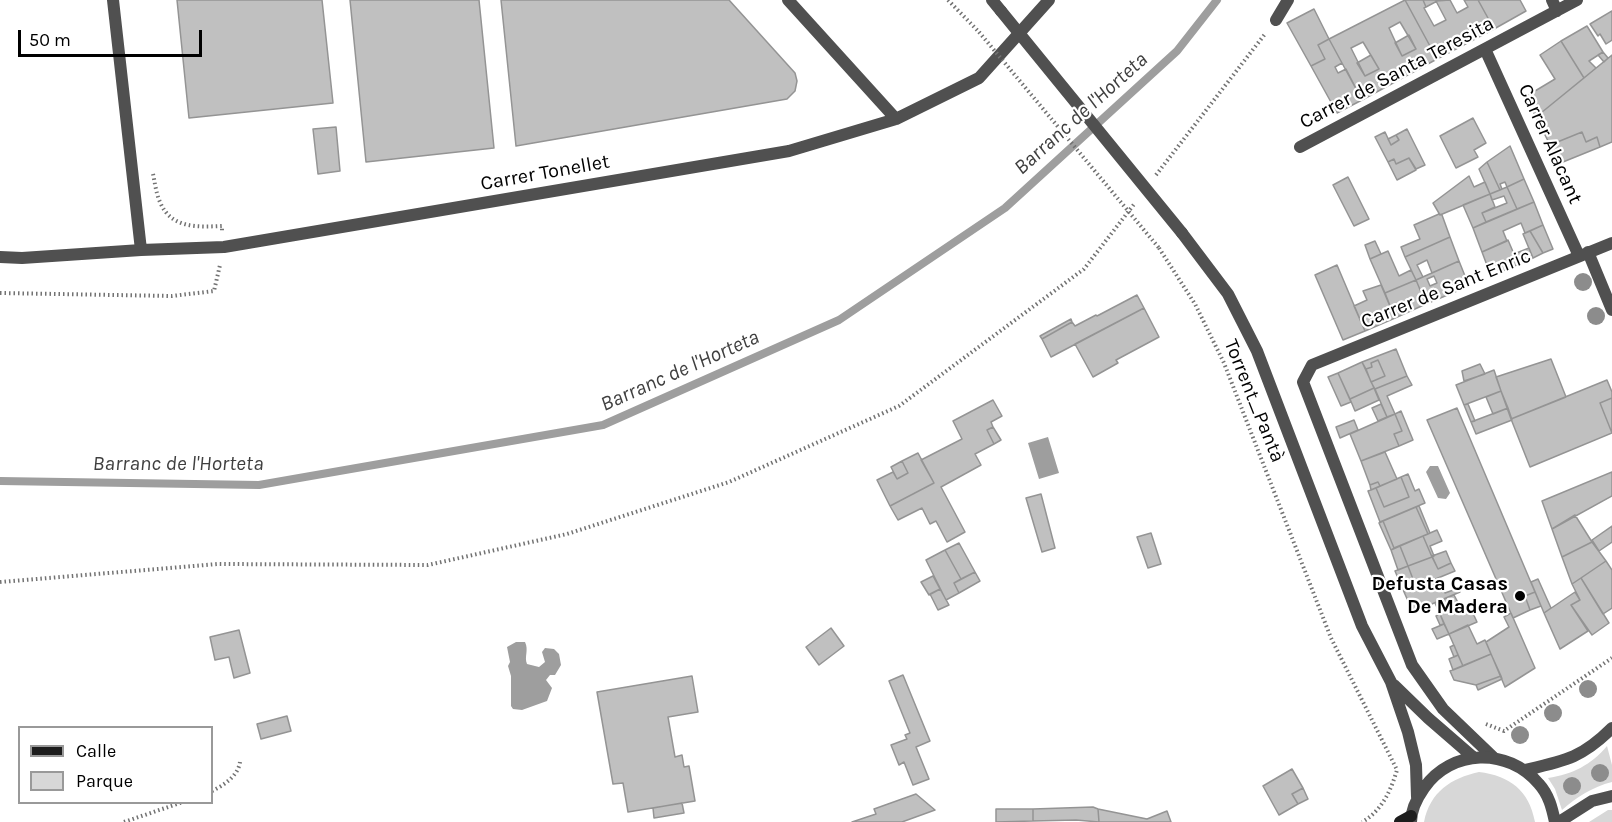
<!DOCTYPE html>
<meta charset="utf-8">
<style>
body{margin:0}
#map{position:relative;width:1612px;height:822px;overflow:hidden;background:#fff;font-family:Karla,sans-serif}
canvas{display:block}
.legend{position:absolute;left:18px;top:726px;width:195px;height:78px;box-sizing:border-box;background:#fff;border:2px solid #999;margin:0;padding:8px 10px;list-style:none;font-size:18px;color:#000}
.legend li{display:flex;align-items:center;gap:12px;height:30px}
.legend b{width:30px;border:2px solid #999}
.scale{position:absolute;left:18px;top:30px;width:184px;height:27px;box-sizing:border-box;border:3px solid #000;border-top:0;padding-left:8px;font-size:18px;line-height:21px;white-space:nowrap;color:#000;-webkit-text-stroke:4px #fff;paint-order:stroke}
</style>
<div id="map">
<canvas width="1612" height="822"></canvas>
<ul class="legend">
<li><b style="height:8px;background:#1d1d1d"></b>Calle</li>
<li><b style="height:16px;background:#d7d7d7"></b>Parque</li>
</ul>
<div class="scale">50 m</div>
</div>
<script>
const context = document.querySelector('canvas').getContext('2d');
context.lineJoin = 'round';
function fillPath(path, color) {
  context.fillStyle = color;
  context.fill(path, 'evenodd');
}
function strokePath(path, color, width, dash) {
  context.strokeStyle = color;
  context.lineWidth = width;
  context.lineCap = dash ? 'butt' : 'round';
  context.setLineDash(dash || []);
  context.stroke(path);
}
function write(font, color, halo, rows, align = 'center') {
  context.font = font + ' Karla,sans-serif';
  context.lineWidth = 4.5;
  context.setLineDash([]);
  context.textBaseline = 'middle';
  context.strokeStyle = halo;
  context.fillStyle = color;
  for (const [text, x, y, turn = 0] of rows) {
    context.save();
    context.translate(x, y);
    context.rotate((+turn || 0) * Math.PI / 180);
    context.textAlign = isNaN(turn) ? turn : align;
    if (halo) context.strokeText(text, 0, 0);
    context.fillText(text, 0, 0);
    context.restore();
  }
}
fillPath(new Path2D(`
 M1607 746 1612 765V782C1592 787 1577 797 1562 810L1555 789 1548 778C1573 774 1591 765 1607 746Z
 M1479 772C1510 776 1529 790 1535 822H1424C1430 792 1451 778 1479 772Z
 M1608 810H1612V822H1589Z`), '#d7d7d7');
fillPath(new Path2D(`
 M1048 437 1059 473 1039 479 1028 443Z
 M1430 466H1438L1450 493 1446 499 1438 498 1426 472Z
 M516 642H525C529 650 524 657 527 664L539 667 545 662 542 652 545 648 554 649 559 654 561 665 555 675H550L546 680 552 688 547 701 522 710 513 709 511 706V676L508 666 510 662 507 647Z`), '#9e9e9e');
strokePath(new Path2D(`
 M0 481 259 485 603 425 839 320 1005 208 1177 51 1217 0`), '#9e9e9e', 8);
const building = new Path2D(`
 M177 0H322L333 103 189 118Z
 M350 0H479L494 148 366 162Z
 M501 0H729L795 73 797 81 795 91 787 99 516 146Z
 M1405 0H1423L1426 7 1424 8 1434 26 1446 20 1436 1 1450 0 1457 13 1468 7 1464 0H1478L1494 29 1437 59Z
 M1405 0 1437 59 1362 100 1329 39ZM1400 22 1416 49 1402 56 1389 28ZM1363 42 1379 69 1365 76 1351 48Z
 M1423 0H1439L1426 7Z
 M1478 0H1520L1526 11 1494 29Z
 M1314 9 1329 39 1318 45 1325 59 1311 66 1287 23Z
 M1612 11V40L1606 44 1600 34 1598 36 1590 24Z
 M1587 26 1603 52 1589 61 1596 68 1584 78 1561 41Z
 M1409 35 1416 49 1402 56 1395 43Z
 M1329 39 1342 63 1335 67 1338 73 1346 69 1362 100 1337 113 1311 66 1325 59 1318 45Z
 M1561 41 1584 78 1536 117 1525 97 1555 79 1540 55Z
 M1603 52 1608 58 1604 62 1598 55Z
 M1371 55 1379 69 1365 76 1357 63Z
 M1612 55V142L1600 147 1597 137 1586 142 1582 132 1550 145 1536 117Z
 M1473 118 1486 143 1474 150 1478 157 1456 168 1440 136Z
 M336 127 340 171 318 174 313 129Z
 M1407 129 1425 165 1416 169 1409 158 1396 164 1394 159 1388 162 1375 137 1385 132 1391 145 1399 140 1396 135Z
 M1582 132 1586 142 1597 137 1600 147 1558 164 1550 145Z
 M1396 135 1399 140 1391 145 1388 139Z
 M1510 146 1524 179 1507 187 1505 182 1500 184 1502 189 1500 190 1487 162Z
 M1409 158 1416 170 1397 180 1388 162 1394 159 1396 164Z
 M1487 162 1500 190 1490 194 1479 169Z
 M1469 176 1474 187 1485 182 1490 194 1440 215 1433 203Z
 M1348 177 1369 219 1354 226 1333 185Z
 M1524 179 1534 202 1517 209 1507 187Z
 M1507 187 1517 209 1486 222 1482 213 1507 203 1504 196 1492 200 1490 194Z
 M1490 194 1495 207 1482 213 1486 222 1473 228 1463 205Z
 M1534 202 1543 225 1525 233 1521 223 1503 231 1507 241 1482 252 1473 228Z
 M1439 214 1442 215 1450 237 1405 257 1401 247 1420 239 1414 225Z
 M1543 225 1553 249 1543 253 1530 231Z
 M1530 231 1543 253 1533 258 1523 234Z
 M1450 237 1459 261 1432 273 1427 260 1417 265 1423 277 1416 280 1405 257Z
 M1508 240 1514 254 1529 248 1533 258 1491 276 1482 252Z
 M1375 241 1381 254 1370 259 1365 245Z
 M1388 251 1399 276 1411 270 1416 280 1385 293 1370 259Z
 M1459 261 1469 286 1426 304 1416 280ZM1434 276 1437 283 1430 286 1427 279Z
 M1337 265 1365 331 1343 340 1315 275Z
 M1416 280 1426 304 1395 318 1385 293Z
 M1381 285 1395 318 1365 331 1354 306 1367 300 1363 291Z
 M1137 295 1144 308 1051 357 1042 339 1072 322 1075 326 1096 315 1097 316Z
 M1144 308 1159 337 1116 360 1118 363 1093 377 1075 344Z
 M1071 319 1072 322 1042 339 1040 336Z
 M1396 349 1407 376 1375 389 1371 382 1385 376 1378 360 1371 363 1372 367 1366 369 1362 362Z
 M1551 359 1566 397 1511 419 1496 377Z
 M1378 360 1385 376 1371 382 1366 369 1372 367 1371 363Z
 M1362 362 1374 388 1350 399 1338 373Z
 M1480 364 1485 374 1464 381 1462 371Z
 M1494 370 1501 391 1464 405 1456 385Z
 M1338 373 1351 402 1341 406 1328 377Z
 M1407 376 1412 385 1387 396 1395 414 1387 417 1375 389Z
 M1607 380 1612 392V398L1600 403 1612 433 1530 467 1511 419Z
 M1374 388 1379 400 1355 411 1350 399Z
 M1501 391 1508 408 1493 414 1486 397Z
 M1612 398V433L1600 403Z
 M993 400 1002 416 991 422 993 427 987 430 994 444 975 454 981 465 941 487 965 532 947 542 936 521 930 524 922 508 898 520 890 506 934 483 921 460 962 439 953 421Z
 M1381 404 1387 417 1378 421 1372 408Z
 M1468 404 1475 421 1471 422 1464 405Z
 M1457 408 1535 592 1525 596 1530 610 1513 618 1427 420Z
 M1508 408 1512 420 1476 434 1471 422Z
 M1401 411 1413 440 1399 446 1394 434 1402 431 1395 414Z
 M1395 414 1402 431 1394 434 1399 446 1361 461 1350 434Z
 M1354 420 1358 430 1340 438 1336 427Z
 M993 427 1001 440 994 444 987 430Z
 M1385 452 1397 479 1380 486 1378 482 1370 485 1361 461Z
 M918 453 934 483 890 506 877 480 893 472 897 479 908 473 902 461Z
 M902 461 908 473 897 479 891 467Z
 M1612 472V496L1552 529 1542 501Z
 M1408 474 1415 491 1419 489 1425 503 1380 522 1368 491 1376 488 1384 507 1409 497 1401 477Z
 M1401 477 1409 497 1384 507 1376 488Z
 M1378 482 1380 486 1371 490 1370 485Z
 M1041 494 1055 548 1042 552 1026 498Z
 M1419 506 1430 533 1428 534 1416 507Z
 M1416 507 1428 534 1394 548 1383 521Z
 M1575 515 1592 542 1562 557 1552 529Z
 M1383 521 1394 548 1391 550 1379 523Z
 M1612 526V542L1599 551 1592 540Z
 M1437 530 1442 541 1430 546 1434 556 1432 557 1423 536Z
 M1151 533 1161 564 1148 568 1137 537Z
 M1423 536 1432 557 1408 566 1400 546Z
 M1592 542 1606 561 1572 584 1562 557Z
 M959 543 975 572 961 579 945 550Z
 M1400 546 1408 566 1398 570 1391 550Z
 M945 550 961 579 954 583 959 593 946 600 926 560Z
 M1446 551 1451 563 1438 569 1432 556Z
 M1432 557 1438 569 1451 563 1455 571 1416 587 1408 566Z
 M1606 561 1612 570V608L1603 614 1581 578Z
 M1408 566 1416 587 1404 592 1395 571Z
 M975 572 980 581 959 593 954 583Z
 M933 576 940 589 929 595 921 582Z
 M1438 578 1445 593 1459 588 1460 592 1413 612 1404 592Z
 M1581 578 1609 623 1592 635 1571 605 1580 600 1572 584Z
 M1538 579 1551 608 1544 613 1531 582Z
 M940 589 949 605 938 610 930 594Z
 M1535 592 1541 606 1530 610 1525 596Z
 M1575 592 1580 600 1571 605 1588 631 1560 649 1544 613Z
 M1454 595 1463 612 1471 609 1477 622 1449 634 1435 603Z
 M1511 613 1535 668 1505 687 1486 642 1509 627 1504 617Z
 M1440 614 1444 624 1440 625 1436 616Z
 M1444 624 1449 634 1437 639 1432 629Z
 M1468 625 1477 644 1485 640 1491 654 1463 666 1449 634Z
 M831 628 844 646 819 665 806 647Z
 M239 630 250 673 234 678 229 657 215 660 210 637Z
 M1454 645 1458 655 1454 657 1450 647Z
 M1491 654 1501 676 1476 685 1454 680 1450 671Z
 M1458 655 1463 666 1453 670 1449 659Z
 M903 675 930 741 916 747 929 779 913 785 904 762 899 765 891 745 907 739 905 735 910 733 889 681Z
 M692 676 698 712 668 717 675 757 682 755 684 767 689 766 695 801 628 812 623 783 613 784 597 692Z
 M1501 676 1502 679 1478 690 1476 685Z
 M287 716 291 731 261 739 257 724Z
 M1292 769 1303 788 1292 794 1298 804 1279 815 1263 786Z
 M1303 788 1308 799 1298 804 1292 794Z
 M916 794 935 810 902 822H852L876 814 874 809Z
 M682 803 684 813 654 818 653 808Z
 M1093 807 1098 809 1099 822 1076 820 1033 821V809Z
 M996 809H1033V821L996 822Z
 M1098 809 1147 819 1167 811 1171 822H1099Z`);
fillPath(building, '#c0c0c0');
strokePath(building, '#949494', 1.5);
strokePath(new Path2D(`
 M948 0 979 32
 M153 174C155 183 156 193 160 202 171 229 198 227 222 226V231
 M1156 175 1265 34
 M1159 248 1195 304 1224 363 1331 638 1397 770C1391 790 1382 811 1362 822
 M0 293 172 296 214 291 220 265
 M0 582 218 564 428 565 567 534 729 482 899 406 1084 269 1135 203
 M1486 724 1504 731 1612 658
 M212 791C224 785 238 776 240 762
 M124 822 183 802`), '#727272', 4, [1.5, 3]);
strokePath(new Path2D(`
 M113 0 141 250
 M788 0 896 119
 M1552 0 1557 11
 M1276 20 1288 0
 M1485 49 1579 256
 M1300 147 1577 0
 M1588 252 1612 310
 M0 257 22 258 141 250 224 247 789 151 896 119 979 78 1049 0
 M1493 757 1443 709 1412 665 1303 382 1312 365 1612 243`), '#505050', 12);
strokePath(new Path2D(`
 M992 0 1001 11
 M1182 233 1228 294 1257 351 1362 626 1391 682 1408 732 1416 765 1417 797
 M1394 685 1428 718 1473 757
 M1525 770C1565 761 1582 758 1612 728
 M1411 822C1411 810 1417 798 1424 788 1451 749 1508 747 1539 784 1549 795 1552 808 1555 822
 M1559 822 1592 801 1612 796`), '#505050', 12);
strokePath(new Path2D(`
 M1400 822 1411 816`), '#1d1d1d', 12);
strokePath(new Path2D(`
 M979 32 1159 248`), '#727272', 4, [1.5, 3]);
strokePath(new Path2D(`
 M1001 11 1182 233`), '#505050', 12);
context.fillStyle = '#8c8c8c';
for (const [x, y] of [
 [1583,282],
 [1596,316],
 [1588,689],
 [1553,713],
 [1520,735],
 [1600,773],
 [1572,786]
]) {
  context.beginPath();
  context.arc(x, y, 9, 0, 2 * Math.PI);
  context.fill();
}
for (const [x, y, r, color] of [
 [1520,596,6,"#000"]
]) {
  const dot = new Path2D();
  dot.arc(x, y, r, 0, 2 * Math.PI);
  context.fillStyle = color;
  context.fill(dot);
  strokePath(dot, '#fff', 2);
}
write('20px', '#000', '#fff', [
 ["Carrer de Santa Teresita",1397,73,-28],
 ["Carrer Alacant",1550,144,66],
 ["Carrer Tonellet",545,173,-10],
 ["Carrer de Sant Enric",1446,289,-22],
 ["Torrent_Pantà",1254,401,68]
]);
write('bold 20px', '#000', '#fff', [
 ["Defusta Casas",1508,584],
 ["De Madera",1508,607]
], 'right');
write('italic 21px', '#3f3f3f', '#fff', [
 ["Barranc de l'Horteta",1081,114,-42],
 ["Barranc de l'Horteta",680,371,-24],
 ["Barranc de l'Horteta",178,464]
]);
</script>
